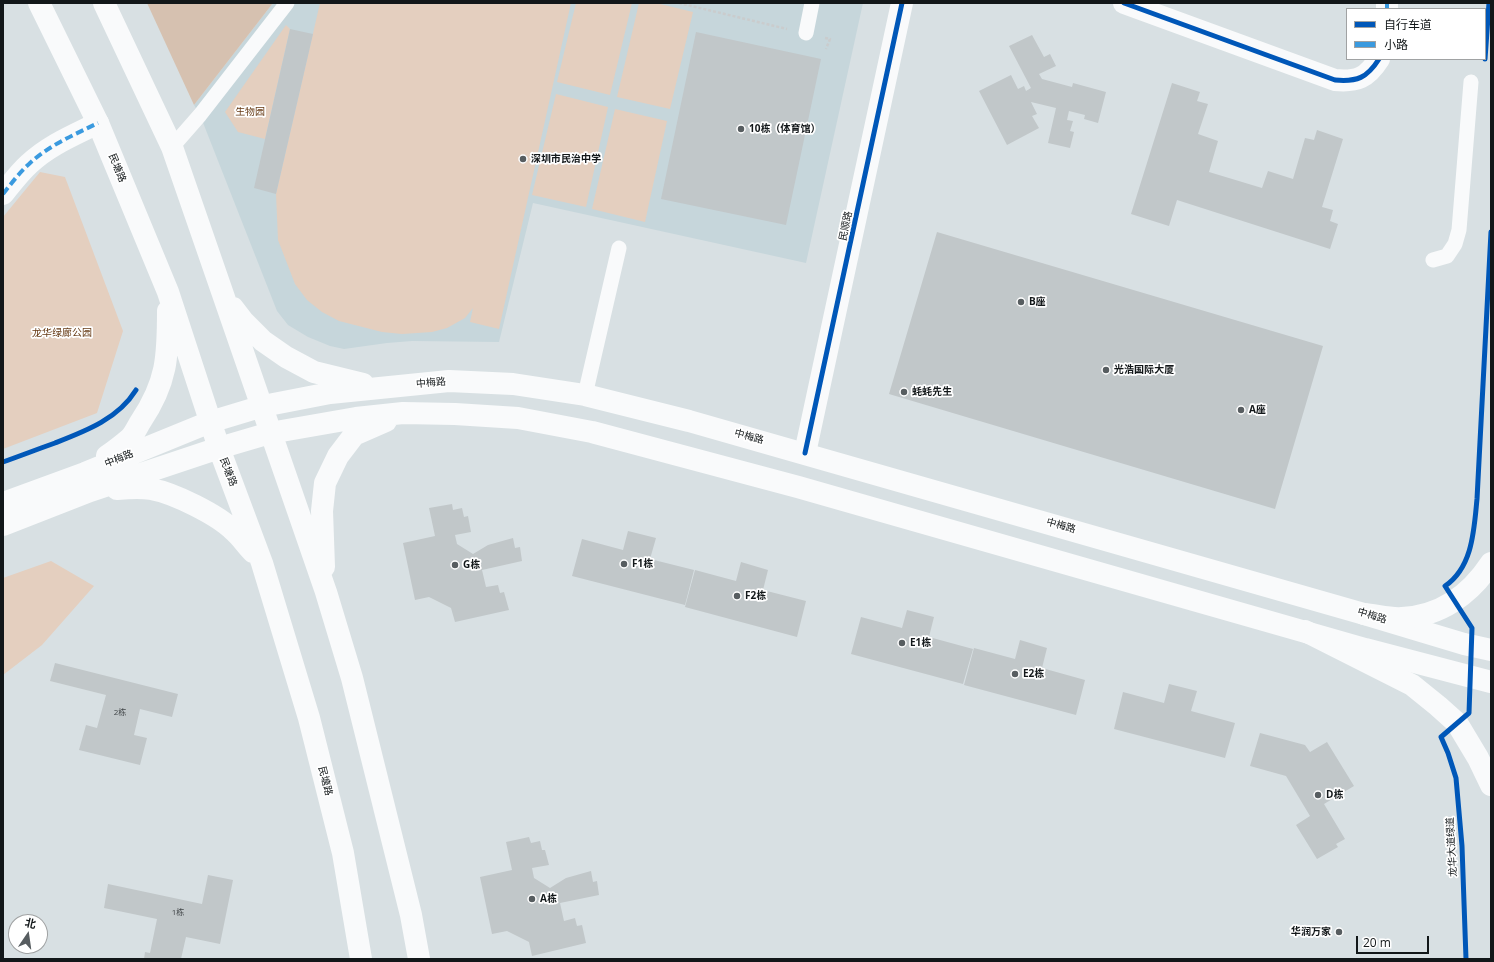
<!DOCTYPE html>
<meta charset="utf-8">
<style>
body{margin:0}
#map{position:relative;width:1494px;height:962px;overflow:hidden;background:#d8e0e3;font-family:"Open Sans","Noto Sans SC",sans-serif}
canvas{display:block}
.frame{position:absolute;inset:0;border:4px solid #121719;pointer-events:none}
.legend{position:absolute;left:1346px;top:8px;width:140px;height:52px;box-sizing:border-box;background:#fff;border:1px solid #a0a2a3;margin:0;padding:5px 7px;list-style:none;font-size:12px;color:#121719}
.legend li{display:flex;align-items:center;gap:8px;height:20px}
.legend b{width:20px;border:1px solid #a0a2a3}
.north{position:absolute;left:8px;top:914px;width:40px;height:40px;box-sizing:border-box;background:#fff;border:1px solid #a0a2a3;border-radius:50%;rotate:13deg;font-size:11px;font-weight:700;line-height:16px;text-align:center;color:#121719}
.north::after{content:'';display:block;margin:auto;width:14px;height:18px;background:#575d60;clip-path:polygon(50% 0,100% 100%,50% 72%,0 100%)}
.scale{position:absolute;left:1356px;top:936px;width:73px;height:18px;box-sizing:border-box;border:2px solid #121719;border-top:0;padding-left:5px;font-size:12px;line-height:14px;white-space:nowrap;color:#121719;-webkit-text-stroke:3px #fff;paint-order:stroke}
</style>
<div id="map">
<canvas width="1494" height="962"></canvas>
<div class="frame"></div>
<ul class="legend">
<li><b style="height:5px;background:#0057b8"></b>自行车道</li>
<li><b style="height:5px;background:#3a9adf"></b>小路</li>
</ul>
<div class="north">北</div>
<div class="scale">20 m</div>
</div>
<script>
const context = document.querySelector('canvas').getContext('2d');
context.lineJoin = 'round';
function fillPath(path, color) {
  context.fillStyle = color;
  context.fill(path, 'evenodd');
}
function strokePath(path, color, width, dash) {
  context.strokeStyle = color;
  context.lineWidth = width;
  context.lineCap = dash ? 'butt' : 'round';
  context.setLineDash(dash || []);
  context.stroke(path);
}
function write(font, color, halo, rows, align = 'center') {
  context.font = font + ' "Open Sans","Noto Sans SC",sans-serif';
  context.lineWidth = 3.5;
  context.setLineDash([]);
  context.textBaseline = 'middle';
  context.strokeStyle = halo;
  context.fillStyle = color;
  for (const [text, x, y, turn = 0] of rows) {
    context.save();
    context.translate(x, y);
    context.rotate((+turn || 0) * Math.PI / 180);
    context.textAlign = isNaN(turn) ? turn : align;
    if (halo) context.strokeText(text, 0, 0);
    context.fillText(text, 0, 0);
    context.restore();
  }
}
fillPath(new Path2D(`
 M273 3H863L806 263 533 203 499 342 412 341 387 343 344 349 330 346 308 337 288 325 277 311 200 115 194 105Z`), '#c6d6db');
fillPath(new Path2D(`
 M320 3H571L499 329 470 322 473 308 465 318 447 328 432 332 402 334 382 332 339 321 322 312 307 300 295 284 278 240 276 194Z
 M576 3H632L610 95 557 82Z
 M639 3H656L693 12 670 109 617 97Z
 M286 25 290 29 265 139 238 132 225 112Z
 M556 94 608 107 586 207 532 195Z
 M615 109 667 121 645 222 592 209Z
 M40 172 65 177 123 331 97 413 3 449V217Z
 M51 561 94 586 42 645 3 675V578Z`), '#e4cfbf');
fillPath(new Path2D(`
 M147 3H273L194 105Z`), '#d6c1b0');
fillPath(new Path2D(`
 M290 29 313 34 276 194 254 188Z
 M696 32 821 59 786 225 661 199Z
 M1032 35 1044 57 1050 54 1056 66 1039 74 1042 79 1072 87 1073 83 1106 92 1098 123 1084 119 1085 115 1069 111 1067 120 1073 121 1070 131 1074 132 1070 148 1048 143 1056 108 1031 102 1037 114 1032 116 1039 128 1007 145 979 91 1011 75 1018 89 1024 86 1026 91 1031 88 1009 46Z
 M1172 83 1200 92 1197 101 1208 104 1198 134 1218 141 1209 172 1262 188 1268 171 1293 179 1305 138 1314 140 1317 130 1343 139 1322 207 1333 210 1330 221 1338 224 1330 249 1177 200 1169 226 1131 214Z
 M937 232 1323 346 1275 509 889 394Z
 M452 504 453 510 462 508 464 517 468 516 471 532 455 535 457 544 473 554 488 545 513 538 515 548 520 547 522 561 482 570 486 587 498 585 500 593 504 592 509 610 455 622 451 608 429 597 415 600 403 543 435 536 429 508Z
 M628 531 656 538 650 559 694 570 685 605 572 576 582 539 623 550Z
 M741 562 768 570 763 590 806 601 797 637 685 607 695 570 736 581Z
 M907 610 934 617 929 637 973 649 963 684 851 654 861 617 902 628Z
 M1020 640 1047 648 1042 668 1085 680 1076 715 964 685 974 648 1015 659Z
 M55 663 178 694 172 717 140 709 134 735 147 738 140 765 79 750 86 725 97 728 106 695 50 681Z
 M1169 684 1197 691 1191 711 1235 723 1225 758 1114 729 1123 692 1164 703Z
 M1260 733 1305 745 1310 752 1327 742 1354 786 1324 804 1345 839 1336 844 1338 847 1317 859 1296 825 1310 816 1286 776 1250 766Z
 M529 837 531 843 540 841 542 850H545L549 865 532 868 534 878 550 888 566 878 591 871 593 882 597 881 599 895 560 903 564 921 575 918 577 926 582 925 586 943 532 956 529 942 507 931 492 934 480 877 512 870 506 842Z
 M208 875 233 880 220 944 186 937 181 959H144L145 952 150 953 157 919 104 908 108 884 202 904Z`), '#c1c7c9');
strokePath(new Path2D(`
 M679 3 787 29
 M825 38 830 39 826 49`), '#cacccd', 2.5, [3, 2]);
strokePath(new Path2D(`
 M806 33 812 3
 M172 147 200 115 287 3
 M1433 260 1447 256 1455 244 1459 230 1471 82
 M585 395 619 248`), '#f9fafb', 15);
strokePath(new Path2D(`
 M3 194C11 184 19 173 29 164 49 145 74 135 98 123`), '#f9fafb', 22);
strokePath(new Path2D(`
 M1124 3 1335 80C1357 82 1367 78 1379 59
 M1387 9V3`), '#f9fafb', 22);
strokePath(new Path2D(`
 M805 453 902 3`), '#f9fafb', 22);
strokePath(new Path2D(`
 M39 3 98 123 168 292 219 448 262 563 309 718 343 853 361 959
 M104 3 172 147 326 592 352 678 411 915 419 959
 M233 308 243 321 263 341 286 357 314 372 363 384
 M107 456C114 451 122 445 129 439 134 435 137 427 141 421 167 382 168 357 168 311
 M117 489C128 488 140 487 151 489 174 493 218 515 234 531 241 537 246 545 253 552
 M3 503 85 473 210 422 263 406 330 393 449 381 513 384 585 395 689 421 1364 614 1464 644 1491 650
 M3 525 90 491 219 448 270 433 356 418 403 413 455 414 518 418 592 432 798 487 1365 649 1491 682
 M324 567 322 511 325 483 338 456 354 435 386 421`), '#f9fafb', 22);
strokePath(new Path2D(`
 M1364 614C1376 615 1390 619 1402 618 1440 616 1470 595 1491 563
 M1305 631 1412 685 1438 706 1457 723 1478 758 1491 785`), '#f9fafb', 22);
strokePath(new Path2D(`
 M1387 9V3
 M3 194C11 184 19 173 29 164 49 145 74 135 98 123`), '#3a9adf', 4, [8, 4]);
strokePath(new Path2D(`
 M1124 3 1335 80C1357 82 1367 78 1379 59
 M1485 59 1489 3
 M805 453 902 3
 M3 462C20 456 38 449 55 443 86 431 118 419 136 390
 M1466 959 1462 846 1456 778 1448 753 1441 737 1469 713 1472 628 1445 586C1473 567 1474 529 1477 499L1491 232`), '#0057b8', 5);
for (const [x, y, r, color] of [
 [741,129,4,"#575d60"],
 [523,159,4,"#575d60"],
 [1021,302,4,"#575d60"],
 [1106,370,4,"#575d60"],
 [904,392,4,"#575d60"],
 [1241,410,4,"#575d60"],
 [624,564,4,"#575d60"],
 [455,565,4,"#575d60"],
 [737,596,4,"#575d60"],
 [902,643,4,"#575d60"],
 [1015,674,4,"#575d60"],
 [1318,795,4,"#575d60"],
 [532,899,4,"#575d60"],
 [1339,932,4,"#575d60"]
]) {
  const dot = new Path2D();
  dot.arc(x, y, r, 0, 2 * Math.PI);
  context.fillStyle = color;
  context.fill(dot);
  strokePath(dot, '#fff', 1.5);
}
write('8px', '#404547', null, [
 ["2栋",120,713],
 ["1栋",178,913]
]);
write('10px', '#663a14', '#fff', [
 ["生物园",250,112],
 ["龙华绿廊公园",62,333]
]);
write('bold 10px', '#121719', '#fff', [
 ["10栋（体育馆）",749,129],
 ["深圳市民治中学",531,159],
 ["B座",1029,302],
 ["光浩国际大厦",1114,370],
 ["蚝蚝先生",912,392],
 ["A座",1249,410],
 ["F1栋",632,564],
 ["G栋",463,565],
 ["F2栋",745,596],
 ["E1栋",910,643],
 ["E2栋",1023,674],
 ["D栋",1326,795],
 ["A栋",540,899],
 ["华润万家",1331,932,"right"]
], 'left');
write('10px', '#121719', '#fff', [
 ["民塘路",117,168,68],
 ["民顺路",846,226,-78],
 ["中梅路",431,383,-5],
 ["中梅路",749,437,15],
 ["中梅路",119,459,-22],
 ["民塘路",228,472,69],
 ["中梅路",1061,526,16],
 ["中梅路",1372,616,17],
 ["民塘路",325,781,76],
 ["龙华大道绿道",1452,847,-93]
]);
</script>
